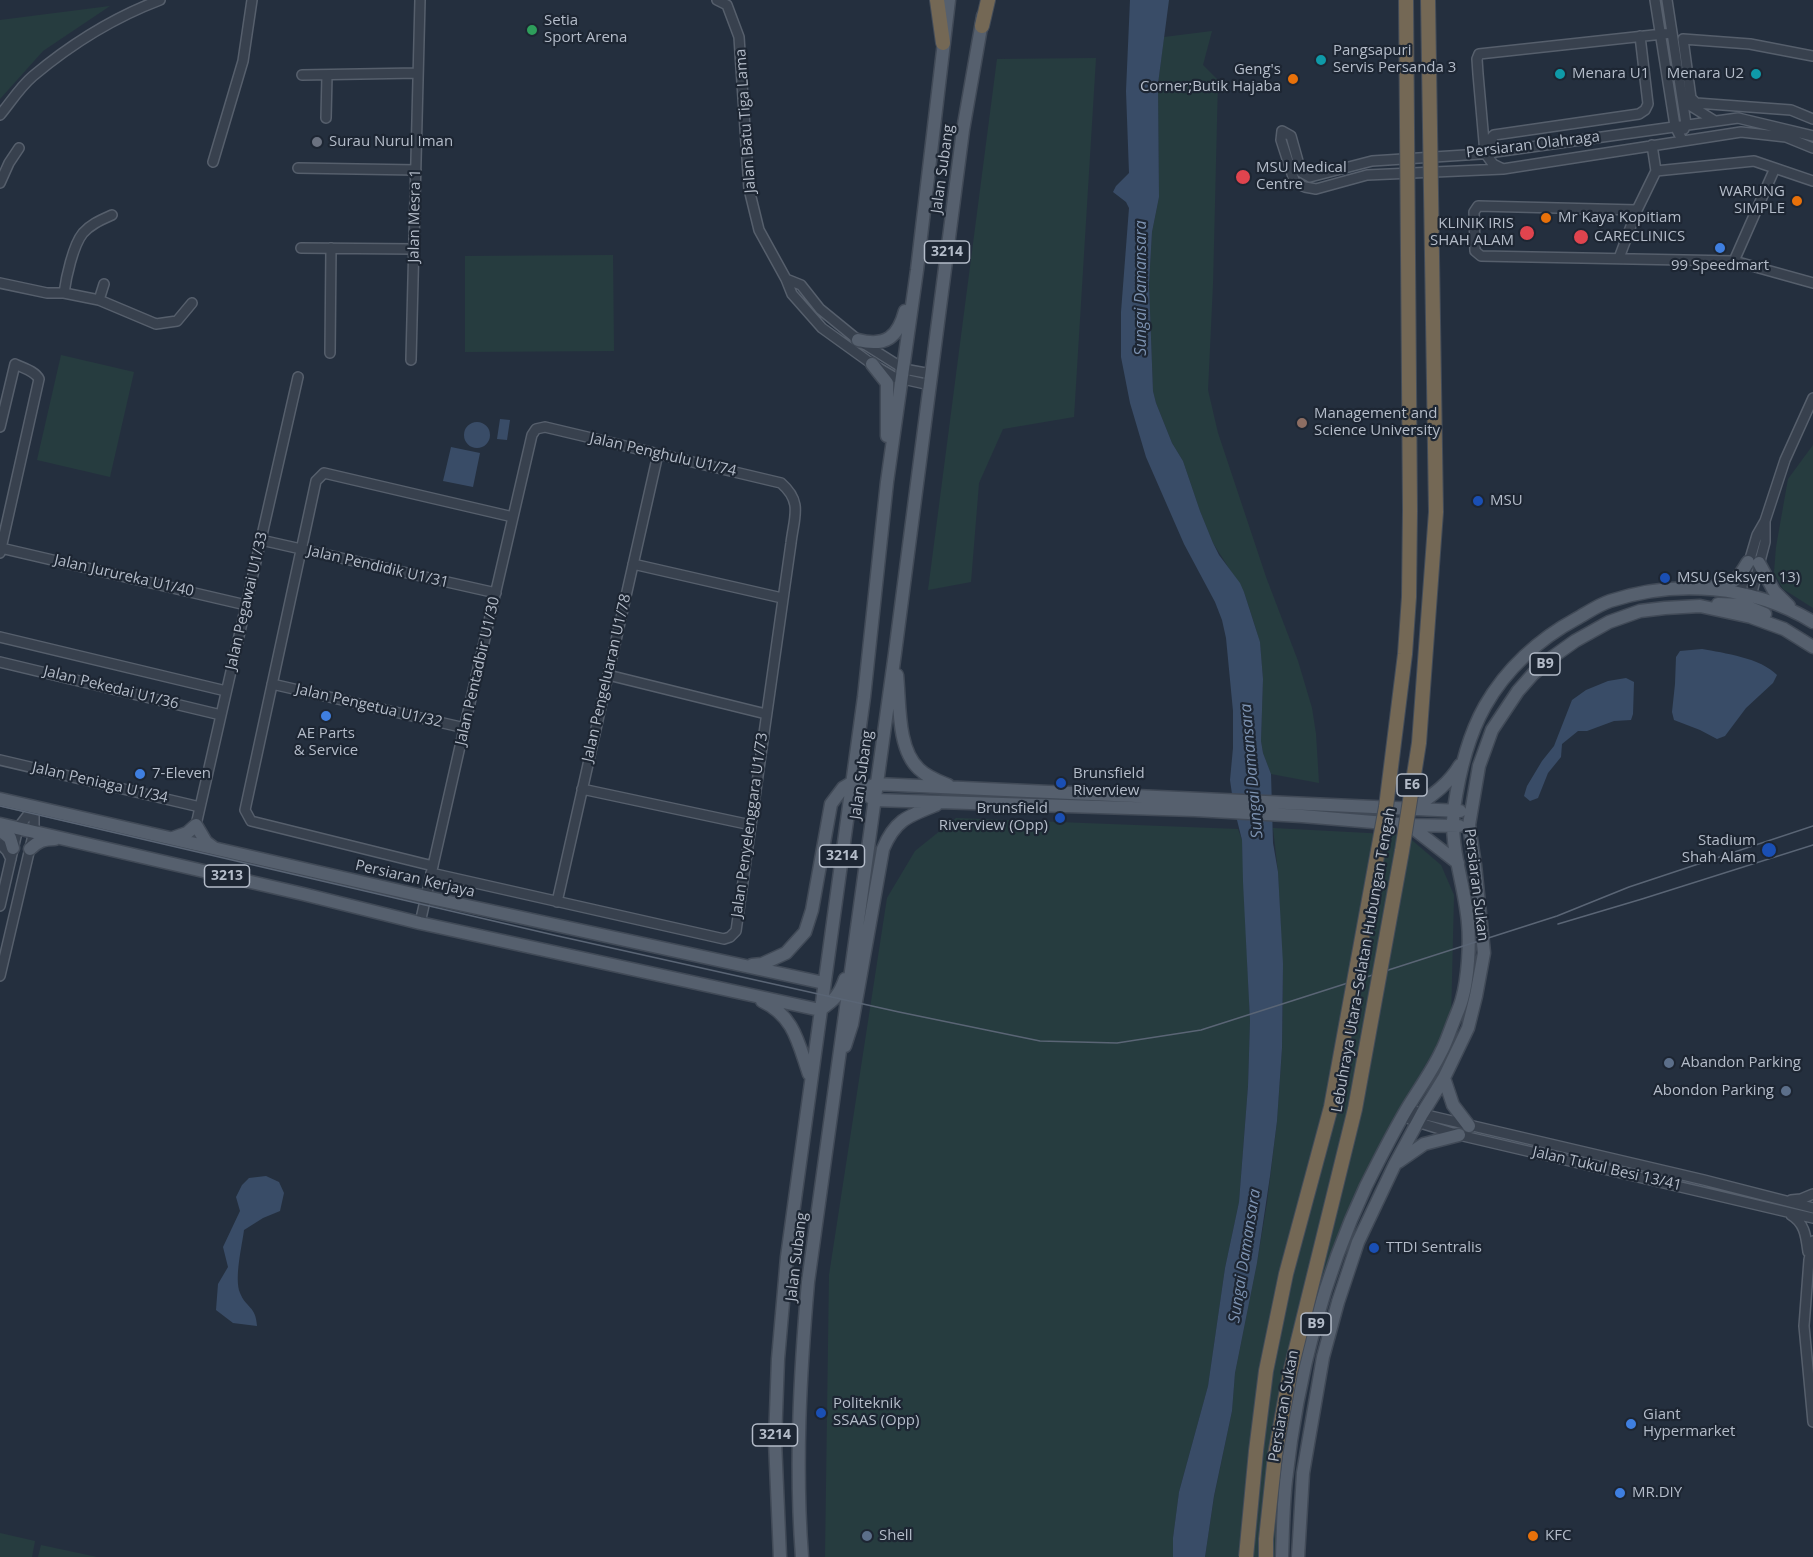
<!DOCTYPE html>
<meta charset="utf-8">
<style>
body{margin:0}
canvas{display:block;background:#242f3e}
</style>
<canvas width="1813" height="1557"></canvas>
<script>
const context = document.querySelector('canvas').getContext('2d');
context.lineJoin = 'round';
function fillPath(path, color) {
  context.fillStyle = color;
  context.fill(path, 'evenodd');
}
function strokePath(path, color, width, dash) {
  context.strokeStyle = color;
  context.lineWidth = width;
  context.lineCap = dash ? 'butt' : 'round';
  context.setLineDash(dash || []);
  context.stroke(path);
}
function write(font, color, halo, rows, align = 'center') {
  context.font = font + ' "Open Sans",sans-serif';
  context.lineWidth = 4.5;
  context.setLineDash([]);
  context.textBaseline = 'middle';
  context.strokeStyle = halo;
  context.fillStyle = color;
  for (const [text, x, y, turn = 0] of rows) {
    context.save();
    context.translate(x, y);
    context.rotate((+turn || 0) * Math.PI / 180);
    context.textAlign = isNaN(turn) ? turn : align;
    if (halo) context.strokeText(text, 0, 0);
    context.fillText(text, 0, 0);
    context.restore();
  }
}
fillPath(new Path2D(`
 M110 6 43 51 0 99V20Z
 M1212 31 1203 65 1218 80 1213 284 1208 390 1218 433 1266 577 1298 661 1312 708 1316 734 1319 783 1271 774 1263 753 1261 741 1263 679 1260 643 1255 626 1244 592 1213 543 1200 511 1183 461 1172 443 1156 403 1153 391 1149 284 1152 232 1159 197 1158 84 1164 37Z
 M1096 58 1074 417 1003 429 979 483 971 582 928 590 997 59Z
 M613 255 614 351 465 352V256Z
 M61 355 134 372 110 477 37 460Z
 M1813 445V608L1783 589 1774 573 1776 547 1788 479Z
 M956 818 1238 829 1242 840 1250 1021 1248 1086 1239 1202 1225 1268 1208 1386 1179 1492 1173 1538V1557H825L829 1275 887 898 915 851Z
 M1273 828 1406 835 1441 865 1454 895 1451 1020 1371 1161 1340 1231 1309 1362 1279 1557H1205L1214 1497 1232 1411 1235 1373 1257 1263 1267 1203 1277 1121 1282 1048 1283 983 1278 872Z
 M0 1533 35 1541 32 1557H0Z
 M41 1545 97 1557H38Z`), '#263c3f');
fillPath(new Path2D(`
 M1130 0H1169L1158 84 1159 197 1152 232 1149 284 1153 391 1156 403 1172 443 1183 461 1200 511 1213 543 1219 555 1240 583 1244 592 1260 642 1263 679 1261 741 1263 753 1271 774 1273 843 1278 872 1283 964 1282 1048 1277 1121 1270 1176 1257 1263 1235 1373 1232 1411 1214 1496 1205 1557H1173V1538L1179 1492 1208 1386 1225 1268 1239 1202 1248 1086 1250 1021 1243 882 1242 840 1234 808 1230 780 1233 748V711L1226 638 1222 620 1215 602 1184 544 1146 457 1130 403 1121 357V312L1129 208 1126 202 1113 192 1116 186 1129 173 1126 91Z
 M500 419 510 420 507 440 497 439Z
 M464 435a13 13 0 1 1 26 0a13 13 0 1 1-26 0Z
 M451 447 480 453 473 487 443 481Z
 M1702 649C1724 653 1761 658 1777 675L1773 683 1746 708 1725 736 1717 739 1700 730 1674 720 1672 712 1675 684 1676 657 1680 651Z
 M1626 678 1634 682 1633 714 1631 720 1614 721 1587 731H1578L1562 744 1561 757 1548 773 1538 798 1530 801 1524 796 1527 786 1542 761 1554 746 1572 700 1586 690 1608 681Z
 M266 1176 279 1182 284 1193 280 1211 263 1218 244 1230C242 1246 234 1278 240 1293 246 1308 256 1306 257 1326L233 1323 216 1310 218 1284 228 1267 223 1247 240 1211 236 1197 242 1185 249 1178Z`), '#394c67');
const minor = new Path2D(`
 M717 0 727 5 739 37 749 189 759 230 786 279 792 294 822 328 872 364 894 377 930 385
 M1655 0 1675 126 1682 140
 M1667 0 1686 124 1684 129
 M1813 56 1750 44 1683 39 1691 98 1696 103 1791 110 1813 119
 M302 75 418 73
 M1686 103 1715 121
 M0 115C10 103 20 87 33 76 70 45 115 17 160 0
 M326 118 327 75
 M1813 136 1738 118 1481 154 1372 161 1310 177 1301 172 1291 136 1282 131 1281 140 1295 183 1305 187 1316 189 1367 175 1503 169 1741 132 1786 137 1813 148
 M1652 145 1656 171
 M1494 152 1492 137 1494 135 1639 114 1645 110 1648 104 1640 36
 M213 162 243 61 252 0
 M298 168 416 170
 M1501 168 1493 164 1485 153 1478 74 1477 59 1479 54 1672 33
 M1656 171 1754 161 1813 181
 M0 183 9 163 19 148
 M1637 210 1478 206 1474 212 1475 251 1481 256 1734 261 1813 283
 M301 248 414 249
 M1619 258 1637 210 1656 171
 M1734 261 1775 168
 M786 279 801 285 820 309 858 340 904 369 931 374
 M0 283 47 293H64L99 300 156 324 177 321 192 303
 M64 293C66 278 73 245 83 233 91 224 101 220 112 215
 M99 300 104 284
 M330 353 331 248
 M411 360 420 0
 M0 427 15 364C23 368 35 371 39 379L0 553
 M261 540 496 593
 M1 548 246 605
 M633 564 782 598
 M1740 593 1757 535 1765 521 1785 460 1813 398
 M1751 596 1765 542V521
 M0 637 226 691
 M0 662 221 715
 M608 675 766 714
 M272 684 465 728
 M0 760 200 807
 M582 789 751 825
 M196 825 298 377
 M0 844 7 851 11 859
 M433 866 251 821 245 810 316 481 324 473 513 517
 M557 902 658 454
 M0 906 18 828 34 807
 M420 923C456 760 495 598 532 435L536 429 545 427 781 483C803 502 794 517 791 543L736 931 730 937 724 939 431 873
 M0 976 34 831V807
 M1407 1108 1422 1114 1704 1180 1813 1208
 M1403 1116 1417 1122 1459 1135 1813 1218
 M1791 1200 1801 1199 1813 1194
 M1791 1215C1805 1223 1806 1237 1808 1252
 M1813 1241 1809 1260 1804 1326 1813 1422`);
const major = new Path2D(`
 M858 340C886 347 898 337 905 311
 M872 364 887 383V436
 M1759 563 1774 591 1789 606
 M1715 586C1736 583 1738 579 1748 562
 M1718 604 1743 605 1765 614
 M897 675C900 703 897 749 919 769 927 777 938 781 948 785
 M857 767C860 779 863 793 874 800L1195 810 1302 816 1409 825 1459 826
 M869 787 876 784 1460 811
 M0 799 426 897 824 983
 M1413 809C1431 796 1448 785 1460 765
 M0 824 303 894 420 923 820 1010
 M1409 825 1458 863
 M0 830 10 838 13 848
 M173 838 187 833 196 825 206 842 214 848
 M30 849C38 841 44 839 55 839
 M752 965 762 964 786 953 805 932 812 910 831 804 843 788 853 782
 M762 1001C794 1016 798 1042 809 1074
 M820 1010C834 1000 839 996 845 979
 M845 1046 852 1024 883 849C895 820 908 816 936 805
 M1444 1078 1453 1105 1469 1126
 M1398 1162 1424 1144 1459 1135
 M780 1557 775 1441 778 1359 787 1257 864 697 887 482 917 270 949 0
 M802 1557C795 1465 800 1374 808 1282L895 653 963 130 983 16
 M1282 1557C1283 1532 1283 1506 1286 1480 1297 1379 1323 1278 1366 1186 1379 1160 1393 1132 1408 1107 1419 1089 1432 1071 1441 1052 1446 1043 1449 1033 1453 1023 1456 1015 1460 1007 1462 999 1468 978 1470 944 1468 923 1465 885 1449 847 1454 809 1459 773 1467 738 1485 706 1506 669 1539 639 1576 619 1587 613 1598 605 1610 601 1677 579 1752 585 1813 622
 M1298 1557 1303 1473 1323 1357 1338 1302 1358 1242 1395 1164 1422 1114 1444 1078 1468 1028 1476 996 1484 953 1475 865 1469 825 1479 766 1492 730 1518 691 1533 674 1554 656 1575 641 1609 622 1640 611 1665 608 1700 606 1751 617 1784 629 1813 647`);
const highway = new Path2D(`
 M937 0 943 43
 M982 26 988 0`);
strokePath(minor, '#565f6c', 12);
strokePath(major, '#414a57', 15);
strokePath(highway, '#434c59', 16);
strokePath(minor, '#38414e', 9);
strokePath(major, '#56606e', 12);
strokePath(highway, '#746855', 14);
strokePath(new Path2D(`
 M0 806 558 936 899 1012 1040 1041 1117 1043 1201 1030 1557 916 1629 887 1813 826
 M1558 924 1642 899 1813 845`), '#5a6575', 1.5);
const highwayBridge = new Path2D(`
 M1246 1557 1256 1451 1266 1371 1286 1274 1331 1107 1386 807 1405 654 1409 597 1410 510 1406 0
 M1266 1557V1539L1275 1455 1290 1373 1355 1109 1402 851 1419 743 1436 512 1428 0`);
strokePath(highwayBridge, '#434c59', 16, []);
strokePath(highwayBridge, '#746855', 14);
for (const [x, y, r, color] of [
 [532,30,6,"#2e9e5b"],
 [1321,60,6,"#0f9aa8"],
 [1560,74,6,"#0f9aa8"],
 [1756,74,6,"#0f9aa8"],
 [1293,79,6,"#e8710a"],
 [317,142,6,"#6b7280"],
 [1243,177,8,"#e0444e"],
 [1797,201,6,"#e8710a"],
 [1546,218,6,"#e8710a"],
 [1527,233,8,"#e0444e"],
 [1581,237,8,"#e0444e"],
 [1720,248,6,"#3f7fe0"],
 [1302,423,6,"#8d6e63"],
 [1478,501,6,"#1a4fb4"],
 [1665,578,6,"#1a4fb4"],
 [326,716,6,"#3f7fe0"],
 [140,774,6,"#3f7fe0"],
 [1061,783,6,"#1a4fb4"],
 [1060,818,6,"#1a4fb4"],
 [1769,850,8,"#1a4fb4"],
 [1669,1063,6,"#5c6f8a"],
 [1786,1091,6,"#5c6f8a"],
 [1374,1248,6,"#1a4fb4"],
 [821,1413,6,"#1a4fb4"],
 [1631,1424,6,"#3f7fe0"],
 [1620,1493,6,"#3f7fe0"],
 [867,1536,6,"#5c6f8a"],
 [1533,1536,6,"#e8710a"]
]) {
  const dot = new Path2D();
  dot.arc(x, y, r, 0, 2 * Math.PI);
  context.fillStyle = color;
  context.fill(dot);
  strokePath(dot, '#1d2633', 2);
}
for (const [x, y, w] of [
 [947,252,45],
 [1545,664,30],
 [1412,785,30],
 [842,856,45],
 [227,876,45],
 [1316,1324,30],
 [775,1435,45]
]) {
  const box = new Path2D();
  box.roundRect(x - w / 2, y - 11, w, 22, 4.5);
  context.fillStyle = '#1d2633';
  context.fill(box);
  strokePath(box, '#b4bcc9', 1.5);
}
write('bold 14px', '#b4bcc9', null, [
 ["3214",947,252],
 ["B9",1545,664],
 ["E6",1412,785],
 ["3214",842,856],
 ["3213",227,876],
 ["B9",1316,1324],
 ["3214",775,1435]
]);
write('15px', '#b4bcc9', '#1d2633', [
 ["Setia",544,21],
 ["Sport Arena",544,38],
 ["Pangsapuri",1333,51],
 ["Servis Persanda 3",1333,68],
 ["Geng's",1281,70,"right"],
 ["Corner;Butik Hajaba",1281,87,"right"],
 ["Menara U1",1572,74],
 ["Menara U2",1744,74,"right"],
 ["Surau Nurul Iman",329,142],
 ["MSU Medical",1256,168],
 ["Centre",1256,185],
 ["WARUNG",1785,192,"right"],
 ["SIMPLE",1785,209,"right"],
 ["Mr Kaya Kopitiam",1558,218],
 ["KLINIK IRIS",1514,224,"right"],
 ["SHAH ALAM",1514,241,"right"],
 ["CARECLINICS",1594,237],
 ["99 Speedmart",1720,266,"center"],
 ["Management and",1314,414],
 ["Science University",1314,431],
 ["MSU",1490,501],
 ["MSU (Seksyen 13)",1677,578],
 ["AE Parts",326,734,"center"],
 ["& Service",326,751,"center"],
 ["7-Eleven",152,774],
 ["Brunsfield",1073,774],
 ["Riverview",1073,791],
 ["Brunsfield",1048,809,"right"],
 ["Riverview (Opp)",1048,826,"right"],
 ["Stadium",1756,841,"right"],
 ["Shah Alam",1756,858,"right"],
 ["Abandon Parking",1681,1063],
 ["Abondon Parking",1774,1091,"right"],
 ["TTDI Sentralis",1386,1248],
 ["Politeknik",833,1404],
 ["SSAAS (Opp)",833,1421],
 ["Giant",1643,1415],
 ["Hypermarket",1643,1432],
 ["MR.DIY",1632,1493],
 ["Shell",879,1536],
 ["KFC",1545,1536]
], 'left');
write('15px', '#b4bcc9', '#1d2633', [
 ["Jalan Batu Tiga Lama",746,121,-94],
 ["Persiaran Olahraga",1533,145,-7],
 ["Jalan Subang",943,169,-82],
 ["Jalan Mesra 1",415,216,-89],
 ["Jalan Penghulu U1/74",663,455,13],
 ["Jalan Pendidik U1/31",378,567,13],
 ["Jalan Jurureka U1/40",124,576,13],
 ["Jalan Pegawai U1/33",247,601,-77],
 ["Jalan Pentadbir U1/30",478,671,-77],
 ["Jalan Pengeluaran U1/78",607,678,-77],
 ["Jalan Pekedai U1/36",111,688,14],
 ["Jalan Pengetua U1/32",369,706,13],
 ["Jalan Subang",862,775,-82],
 ["Jalan Peniaga U1/34",100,783,13],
 ["Jalan Penyelenggara U1/73",750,825,-82],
 ["Persiaran Kerjaya",415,879,13],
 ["Persiaran Sukan",1476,885,83],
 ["Lebuhraya Utara–Selatan Hubungan Tengah",1364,960,-80],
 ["Jalan Tukul Besi 13/41",1607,1169,13],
 ["Jalan Subang",797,1257,-83],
 ["Persiaran Sukan",1284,1406,-80]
]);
write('italic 16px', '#7c92b1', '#1d2633', [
 ["Sungai Damansara",1141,288,-90],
 ["Sungai Damansara",1252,771,-95],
 ["Sungai Damansara",1245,1256,-81]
]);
</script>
